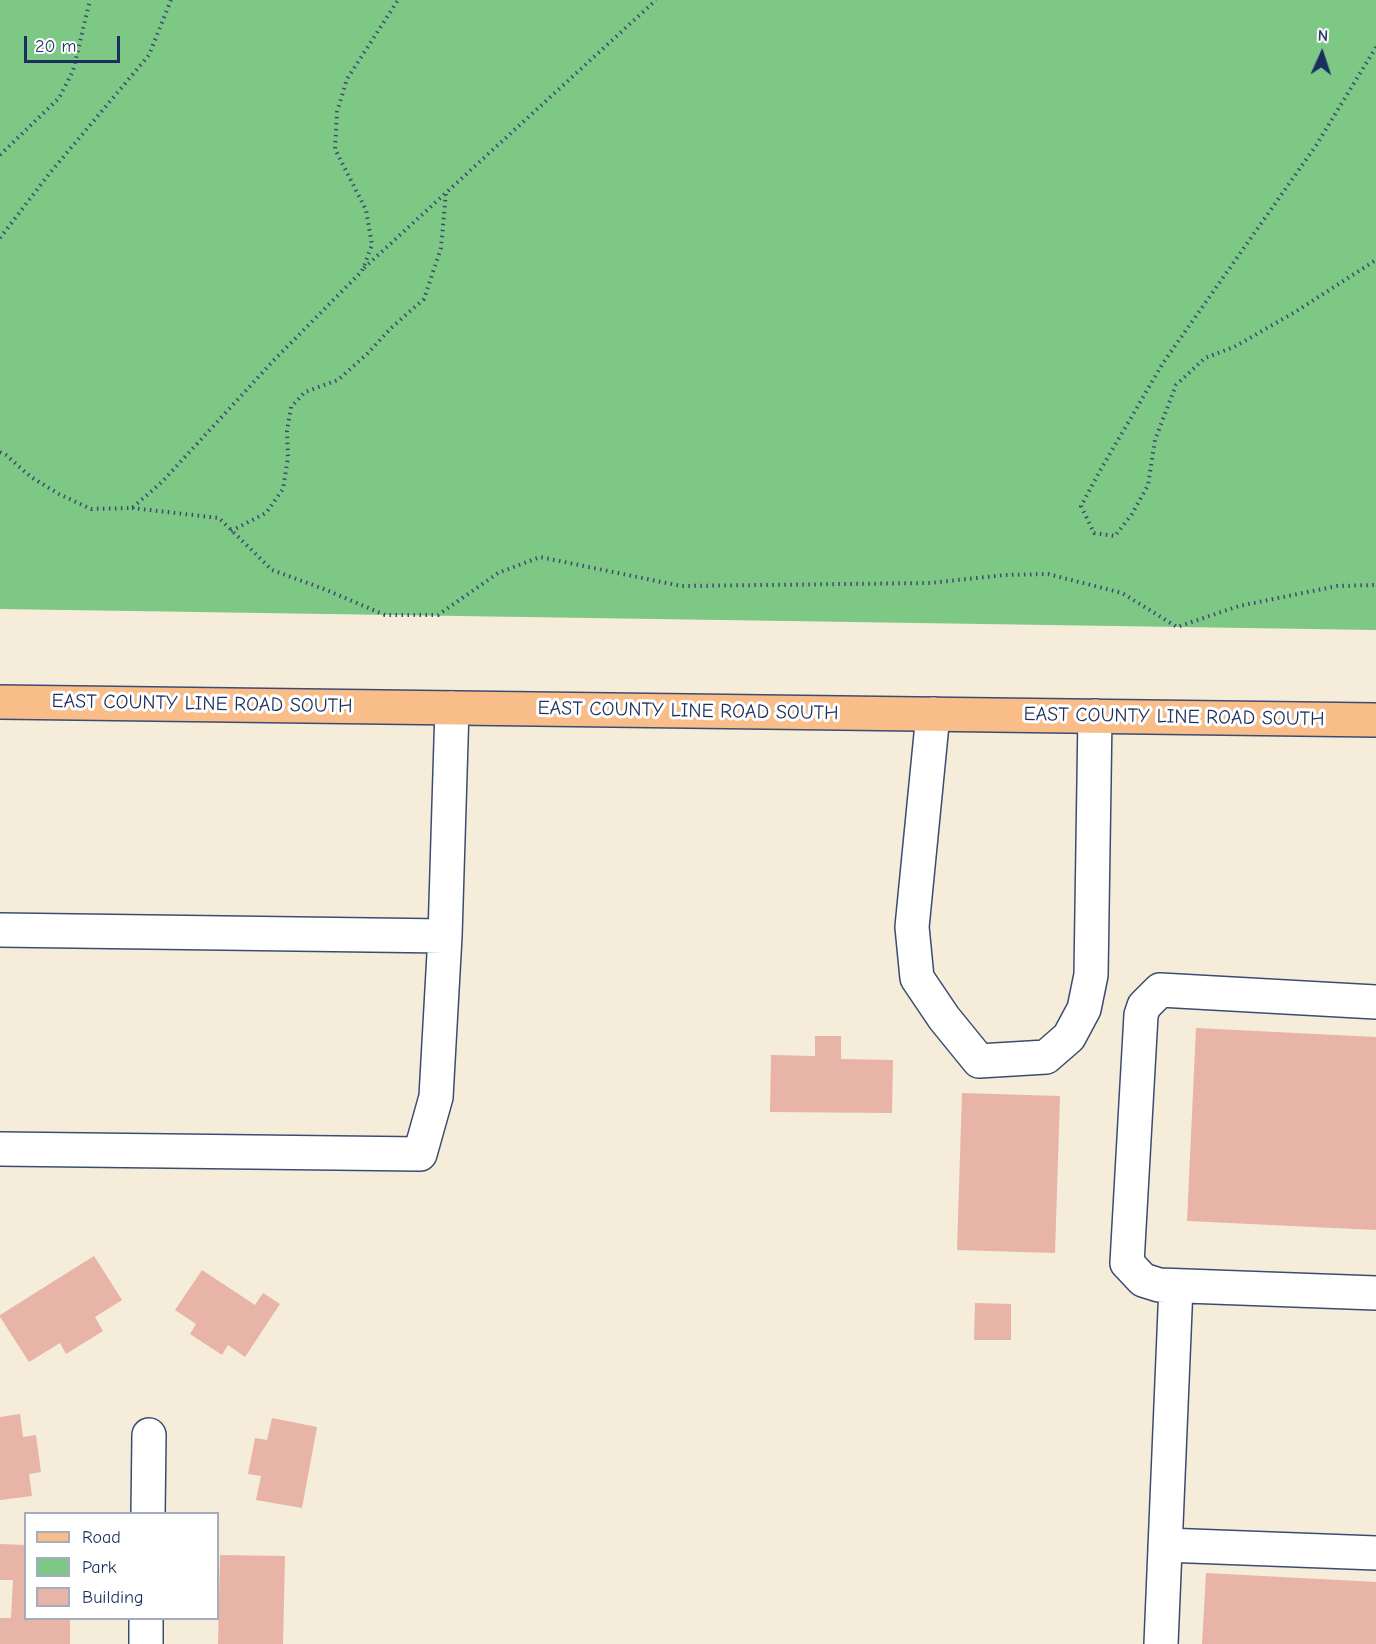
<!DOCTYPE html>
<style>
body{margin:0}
#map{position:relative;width:1376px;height:1644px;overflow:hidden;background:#f5edd9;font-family:"Comic Neue",sans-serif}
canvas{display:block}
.legend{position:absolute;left:24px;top:1512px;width:195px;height:108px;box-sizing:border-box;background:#fff;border:2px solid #a4acbf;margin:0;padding:8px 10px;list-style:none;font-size:18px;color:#1b2f5e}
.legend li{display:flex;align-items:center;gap:12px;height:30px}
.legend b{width:30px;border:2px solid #a4acbf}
.north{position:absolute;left:1292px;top:24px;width:60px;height:60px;-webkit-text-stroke:4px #fff;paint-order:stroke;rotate:3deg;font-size:16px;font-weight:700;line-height:24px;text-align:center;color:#1b2f5e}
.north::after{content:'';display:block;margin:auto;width:21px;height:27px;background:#1b2f5e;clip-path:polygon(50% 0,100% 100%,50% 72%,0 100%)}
.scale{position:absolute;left:24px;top:36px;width:96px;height:27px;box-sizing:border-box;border:3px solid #1b2f5e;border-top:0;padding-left:8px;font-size:18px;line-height:21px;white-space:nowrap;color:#1b2f5e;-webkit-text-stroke:4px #fff;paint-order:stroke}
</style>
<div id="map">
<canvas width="1376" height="1644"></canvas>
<ul class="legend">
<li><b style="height:8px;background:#f8bd89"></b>Road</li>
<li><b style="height:16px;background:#7ec885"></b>Park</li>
<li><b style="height:16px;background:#e7b4a7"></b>Building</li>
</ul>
<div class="north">N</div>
<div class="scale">20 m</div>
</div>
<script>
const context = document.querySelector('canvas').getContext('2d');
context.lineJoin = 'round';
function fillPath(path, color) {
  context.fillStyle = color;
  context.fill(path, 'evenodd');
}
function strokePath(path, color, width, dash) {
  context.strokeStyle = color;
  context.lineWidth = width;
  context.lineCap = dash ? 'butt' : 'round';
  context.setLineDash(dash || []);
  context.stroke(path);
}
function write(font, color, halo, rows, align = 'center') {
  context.font = font + ' "Comic Neue",sans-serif';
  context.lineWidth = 6;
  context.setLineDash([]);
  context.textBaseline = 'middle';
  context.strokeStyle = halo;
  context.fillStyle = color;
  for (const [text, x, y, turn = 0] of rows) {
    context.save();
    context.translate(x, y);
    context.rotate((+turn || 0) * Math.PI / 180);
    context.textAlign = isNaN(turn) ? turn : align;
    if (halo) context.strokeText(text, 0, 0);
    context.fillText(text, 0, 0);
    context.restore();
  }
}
fillPath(new Path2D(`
 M0 0H1376V630L0 609Z`), '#7ec885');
fillPath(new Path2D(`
 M1196 1028 1376 1037V1230L1187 1221Z
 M815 1036H841V1059L893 1060 892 1113 770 1112 771 1055 815 1056Z
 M962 1093 1060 1096 1055 1253 957 1250Z
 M94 1256 122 1300 95 1317 103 1331 66 1354 60 1343 29 1362 0 1317V1315Z
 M202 1270 255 1305 263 1293 280 1304 245 1357 228 1345 222 1355 190 1334 196 1324 175 1310Z
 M975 1303 1011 1304V1340H974Z
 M20 1414 23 1437 36 1435 41 1472 29 1474 32 1496 0 1500V1417Z
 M272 1418 317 1427 302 1508 256 1500 261 1476 248 1474 255 1438 267 1440Z
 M0 1544 26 1545V1618H70V1644H0V1618H11L13 1580H0Z
 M220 1555 285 1556 283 1644H218Z
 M1206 1573 1376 1582V1644H1202Z`), '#e7b4a7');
const minor = new Path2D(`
 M933 714 912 927 917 978 944 1018 979 1061 1046 1057 1069 1037 1084 1009 1091 975 1095 716
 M0 930 445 936 452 708
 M1376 1002 1160 990 1144 1006 1141 1015 1127 1263 1143 1280 1159 1285 1376 1293
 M0 1149 420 1154 436 1097 445 936
 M148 1514 149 1435
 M1165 1545 1376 1553
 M146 1644V1618
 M1161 1644 1176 1286`);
const major = new Path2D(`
 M0 702 1376 720`);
strokePath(minor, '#3c4c70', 36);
strokePath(major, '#3c4c70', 36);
strokePath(new Path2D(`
 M1376 47 1317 144 1163 363 1101 469 1081 506 1094 533 1115 536 1132 514 1148 485 1155 440 1176 385 1205 358 1234 347 1295 312 1376 260
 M0 155 59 98 73 71 90 0
 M0 238 49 174 149 55 171 0
 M364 268 656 0
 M0 452 6 455 31 477 59 494 91 509 132 508 162 482 274 360 362 271 372 245 366 210 335 149 337 112 347 79 398 0
 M132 508 219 518 272 570 324 589 385 615H438L498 573 540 557 681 586 930 583 1005 575 1048 574 1122 593 1177 627 1239 606 1337 586 1376 585
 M231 531 266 513 283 489 288 458 287 431 291 407 305 392 338 380 367 354 391 328 424 299 441 248 446 192`), '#3c4c70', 4, [1.5, 4.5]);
strokePath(minor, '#fff', 33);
strokePath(major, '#f8bd89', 33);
write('20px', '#1b2f5e', '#fff', [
 ["EAST COUNTY LINE ROAD SOUTH",202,704,1],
 ["EAST COUNTY LINE ROAD SOUTH",688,711,1],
 ["EAST COUNTY LINE ROAD SOUTH",1174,717,1]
]);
</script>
